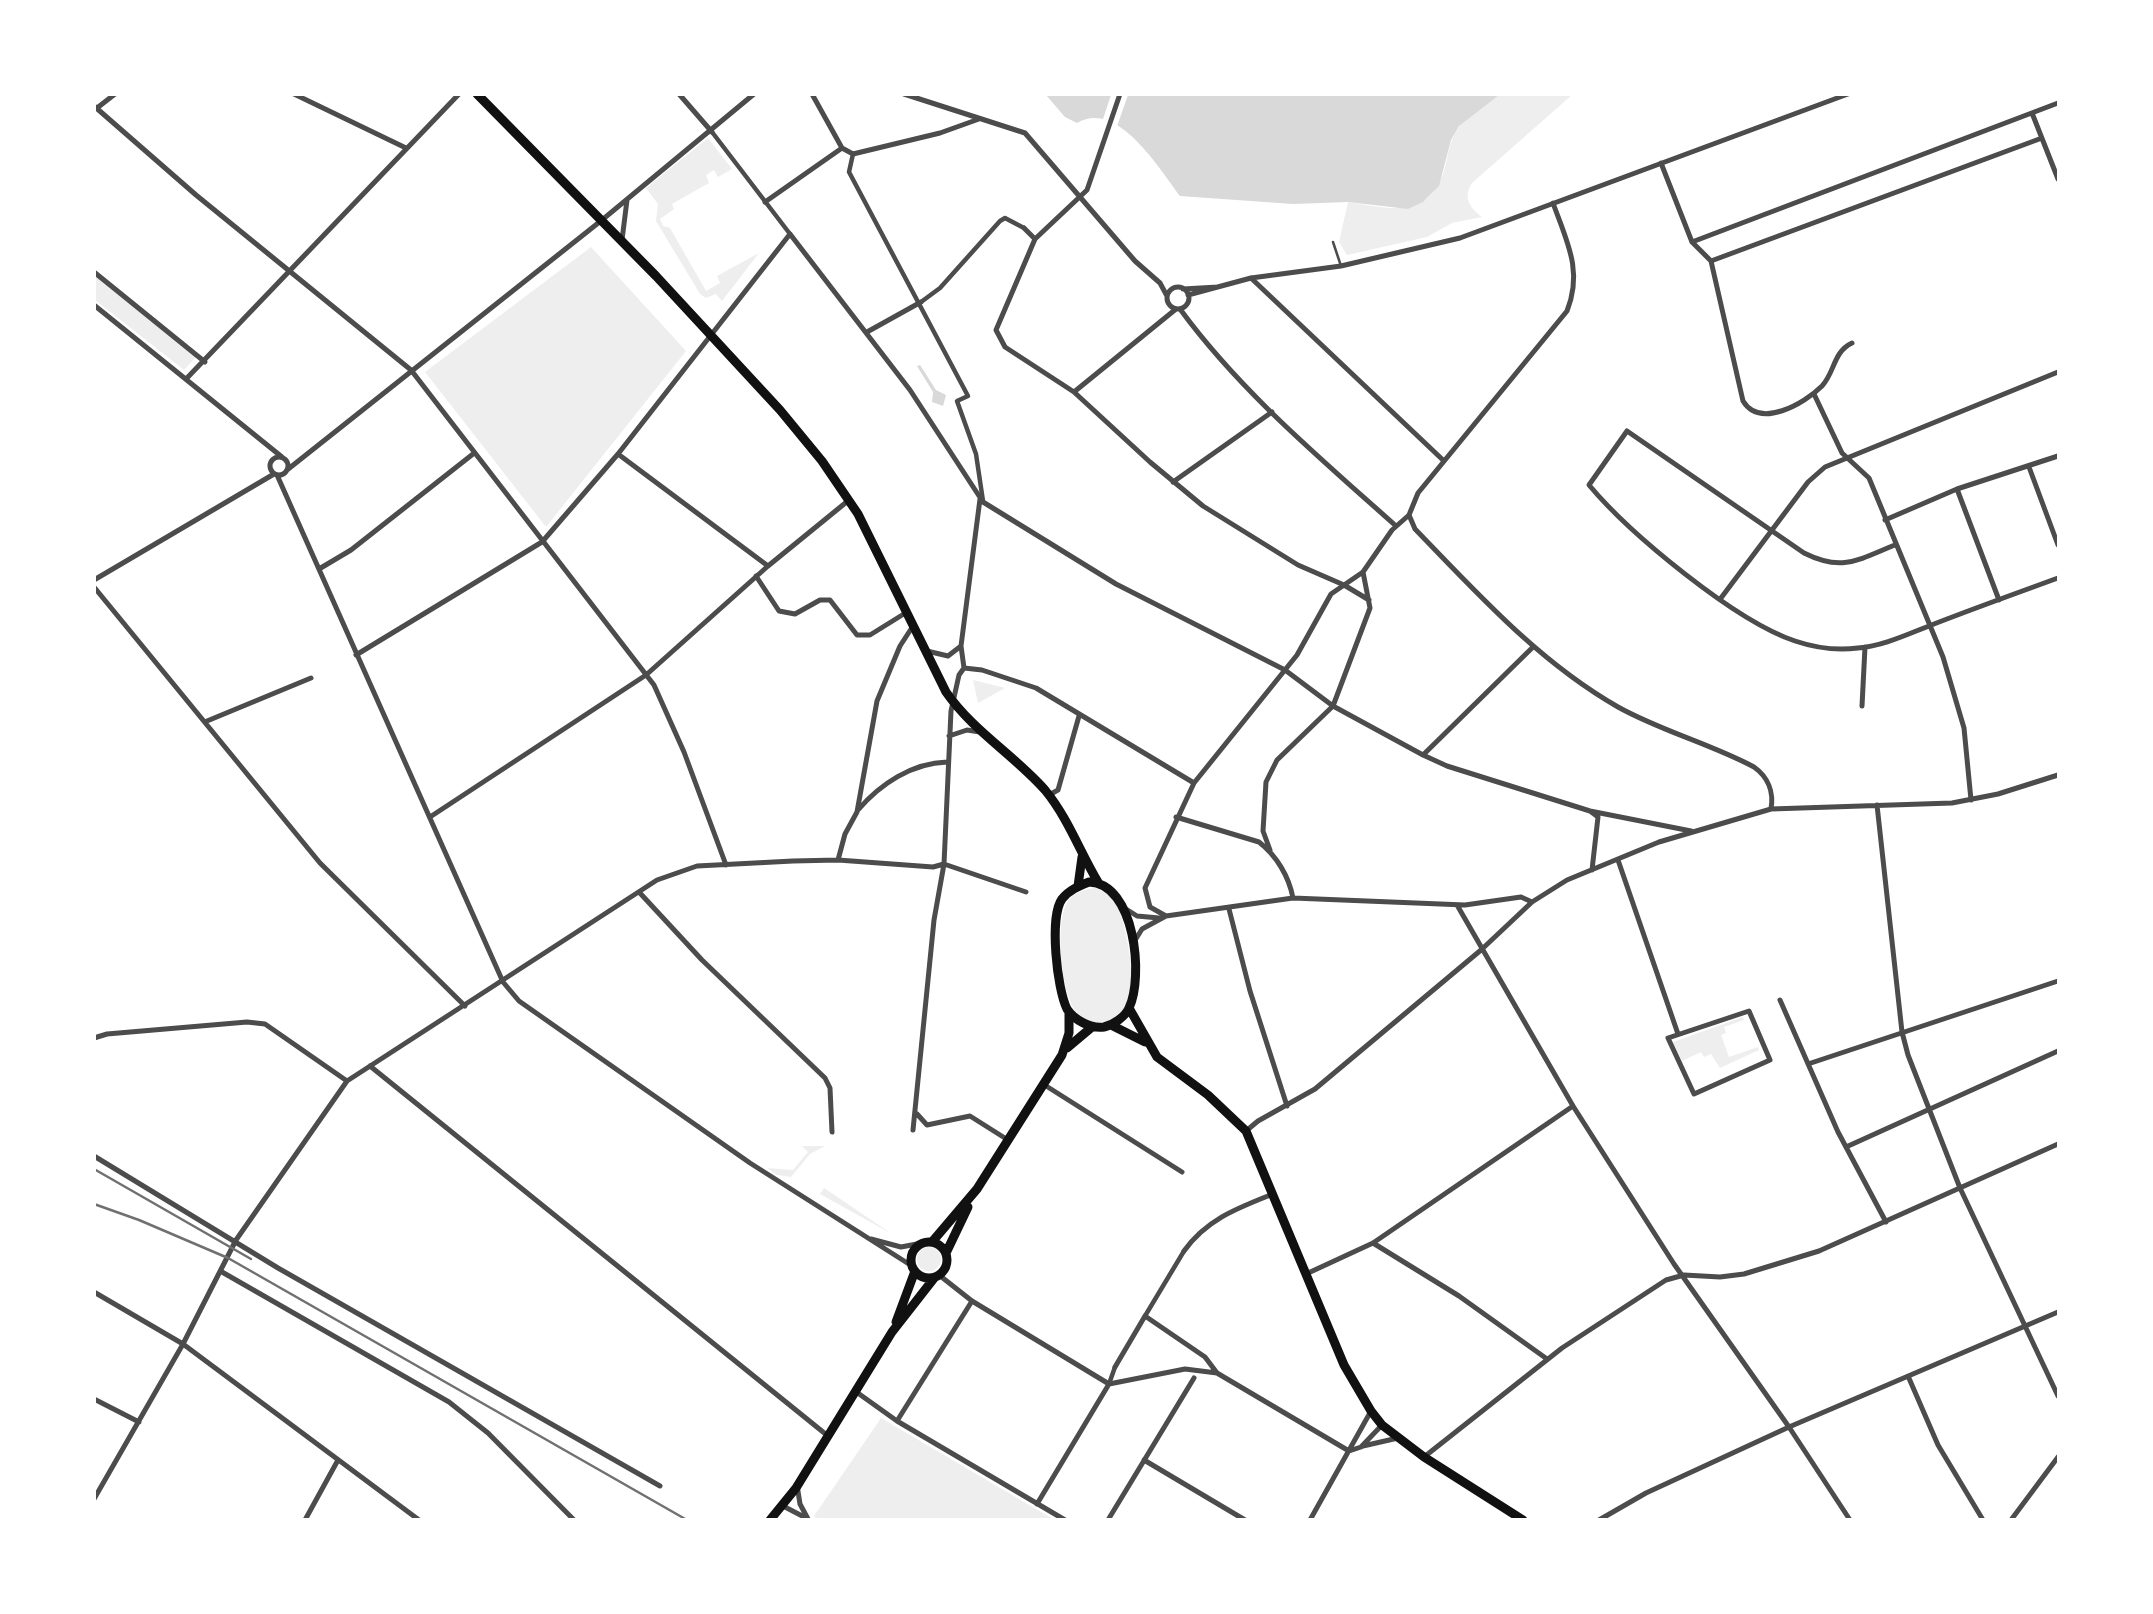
<!DOCTYPE html>
<style>
body{margin:0}
#map{position:relative;width:2153px;height:1614px;overflow:hidden;background:#fff;font-family:"Golos Text",sans-serif}
canvas{display:block}
.frame{position:absolute;inset:0;border:96px solid #fff;pointer-events:none}
</style>
<div id="map">
<canvas width="2153" height="1614"></canvas>
<div class="frame"></div>
</div>
<script>
const context = document.querySelector('canvas').getContext('2d');
context.lineJoin = 'round';
function fillPath(path, color) {
  context.fillStyle = color;
  context.fill(path, 'evenodd');
}
function strokePath(path, color, width, dash) {
  context.strokeStyle = color;
  context.lineWidth = width;
  context.lineCap = dash ? 'butt' : 'round';
  context.setLineDash(dash || []);
  context.stroke(path);
}
fillPath(new Path2D(`
 M1499 95H1572L1472 183C1463 198 1469 207 1482 217L1452 223 1427 237 1347 255 1339 242 1348 202C1388 208 1428 221 1444 171 1448 157 1449 142 1457 130 1466 114 1484 105 1499 95Z
 M708 138 732 169 718 177 714 170 706 175 709 183 672 204 674 209 660 219 663 226 670 228 706 291 720 283 717 276 759 253 722 301 716 294 706 298 700 294 656 221 658 204 646 188Z
 M591 247 686 351 546 527 425 372Z
 M94 273 196 357 184 370 95 300Z
 M973 680 1005 688 978 703Z
 M1096 888 1116 899C1126 928 1148 1008 1108 1021 1097 1025 1086 1022 1078 1014 1061 998 1054 921 1068 901 1075 892 1085 889 1096 888Z
 M1743 1017 1744 1020 1724 1027 1726 1033 1721 1035 1729 1057 1758 1047 1759 1050 1720 1068 1711 1054 1704 1057 1701 1052 1682 1061 1673 1042Z
 M802 1146H825L810 1154 791 1177 777 1175 767 1168 793 1170 808 1152Z
 M824 1188 892 1234 820 1194Z
 M917 1259a12 12 0 1 1 24 0a12 12 0 1 1-24 0Z
 M881 1418 1053 1519 818 1520 814 1516Z`), '#eee');
fillPath(new Path2D(`
 M1046 95H1499L1459 126 1451 140 1439 186 1423 202 1408 209 1348 202 1293 204 1180 196C1159 168 1117 99 1077 123L1065 117Z
 M920 365 936 390 946 395 943 406 932 402 933 392 917 366Z`), '#d9d9d9');
fillPath(new Path2D(`
 M1111 95H1128L1116 129 1102 122Z`), '#fff');
strokePath(new Path2D(`
 M1333 242 1341 266`), '#4c4c4c', 2.5);
strokePath(new Path2D(`
 M712 132 790 234
 M853 154 849 172 968 396 957 401 976 454 983 501
 M921 302 940 288 1000 221 1005 218 1024 228
 M1145 1316 1184 1251
 M1109 1384 1115 1367`), '#4c4c4c', 4.5);
strokePath(new Path2D(`
 M294 94 406 148
 M679 94 712 132
 M812 94 842 148 853 154 940 133 979 119
 M904 94 1025 133 1135 261 1160 283 1167 296
 M1120 94 1087 190 1035 239 996 330 1005 347 1074 392 1150 462 1203 506 1298 565 1344 585 1369 600
 M94 106 196 195 411 370 654 685 684 752 726 865
 M97 108 115 94
 M2032 113 2058 179
 M1661 163 1692 242 1711 261 1743 401C1760 429 1804 404 1822 386 1835 372 1833 352 1852 343
 M765 202 842 148
 M1024 228 1035 239
 M622 240 627 200
 M1692 242 2058 103
 M1711 261 2042 138
 M94 272 205 362
 M1251 278 1444 461
 M1167 298a11 11 0 1 1 22 0a11 11 0 1 1-22 0Z
 M1183 289 1218 287
 M1188 295 1251 278 1341 266 1460 238 1848 94
 M94 305 282 457
 M1180 309C1240 391 1320 458 1396 526
 M867 332 921 302
 M187 378 459 94
 M1074 392 1176 309
 M1814 394 1842 453 1869 478 1943 657 1964 728 1971 800
 M618 454 768 566
 M270 466a9 9 0 1 1 18 0a9 9 0 1 1-18 0Z
 M2029 467 2058 545
 M287 470 602 220 754 94
 M277 475 503 982 519 1001 750 1163 912 1266
 M1173 482 1272 412
 M1957 489 1999 600
 M1409 515 1415 529C1478 594 1539 662 1618 707 1661 731 1711 744 1754 767 1768 777 1774 792 1771 809
 M1885 520 1957 489 2058 456
 M1895 545C1858 560 1842 572 1804 553L1627 431 1589 485C1630 534 1735 621 1795 641 1816 648 1836 651 1858 648 1884 646 1910 633 1934 624 1975 608 2017 593 2058 578
 M319 569 351 550 473 454
 M756 576 779 611 795 614 820 600H830L857 635H870L907 612
 M94 580 274 474
 M94 587 320 863 465 1006
 M1721 598 1808 482 1825 467 2058 372
 M927 651 948 656 961 646
 M356 655 542 542 618 454 790 234 910 390 983 502 1116 584 1285 670 1333 706 1423 755 1447 766 1590 811 1691 831
 M964 668 982 670 1036 688 1194 783
 M964 668 961 646 980 499
 M1862 706 1865 647
 M207 721 311 678
 M949 736 967 730 980 732
 M1423 755 1533 647
 M1049 795 1058 790 1079 716
 M1877 805 1902 1032 1908 1055 1960 1188 2058 1396
 M858 810C880 784 912 763 947 762
 M1590 811 1598 817 1592 870
 M430 817 646 675 768 566 849 500
 M1176 817 1259 842C1277 856 1289 877 1293 898
 M1270 850 1263 831 1266 782 1277 760 1333 706 1370 608 1363 572
 M838 860 845 834 857 812 877 701 900 646 913 626
 M1618 860 1678 1034
 M639 892 702 960 825 1078 830 1088 832 1132
 M1457 905 1573 1106 1674 1264 1789 1427 1850 1520
 M1126 909 1137 916 1159 918
 M1229 909 1250 991 1287 1106
 M1166 916 1150 907 1145 888 1194 783 1297 655 1331 594 1363 572 1392 530 1409 515 1418 493 1567 311C1583 271 1567 242 1553 203
 M1134 942 1142 929 1166 916 1293 898 1465 905 1521 897 1532 902
 M1780 1000 1838 1132 1886 1222
 M1749 1011 1770 1060 1694 1094 1668 1038Z
 M94 1038 107 1034 247 1022 265 1024 347 1081
 M1808 1064 2058 981
 M370 1066 828 1436
 M1043 1084 1182 1172
 M917 1114 927 1125 970 1116 1008 1140
 M913 1130 934 920 944 864 951 711 959 675 964 668
 M1246 1131 1258 1121 1315 1089 1481 950 1532 902 1567 880 1659 842 1771 809 1952 803 1998 794 2058 775
 M1846 1147 2058 1051
 M94 1156 278 1268 660 1486
 M871 1239 901 1247 922 1243
 M1373 1243 1459 1296 1547 1359
 M1184 1251C1207 1219 1238 1208 1273 1194
 M222 1272 449 1402 488 1433 574 1520
 M1306 1274 1373 1243 1573 1106
 M939 1275 972 1301 1109 1384
 M94 1292 183 1344 419 1520
 M1115 1367 1145 1316 1205 1357 1217 1373
 M1908 1376 1938 1445 1983 1520
 M1109 1384 1185 1369 1217 1373 1349 1451
 M855 1391 897 1421 1065 1520
 M94 1399 139 1422
 M897 1421 972 1301
 M1363 1446 1398 1438
 M1349 1451 1361 1447 1382 1425
 M1424 1457 1562 1348 1666 1280 1684 1275 1720 1277 1744 1274 1819 1251 2058 1144
 M1144 1460 1245 1520
 M797 1485 800 1504 808 1519
 M94 1499 183 1344 236 1240 347 1081 657 880 697 866 793 861 838 860 933 867 944 864 1026 892
 M1037 1504 1109 1384
 M783 1506 808 1519
 M305 1520 338 1460
 M1108 1520 1194 1378
 M1310 1520 1371 1411
 M1599 1520 1646 1493 1789 1427 2058 1312
 M2011 1520 2058 1457`), '#4c4c4c', 5);
strokePath(new Path2D(`
 M477 94 656 276 780 410 822 461 858 514 946 692C973 731 1014 755 1045 790 1068 818 1080 852 1098 882
 M1089 882C1135 883 1144 977 1129 1008 1125 1017 1113 1025 1104 1027 1091 1029 1074 1020 1067 1009 1057 989 1049 917 1062 899 1069 890 1079 886 1089 882Z
 M1078 886 1082 857
 M1129 1008 1157 1057 1208 1095 1246 1131 1344 1365 1371 1411 1382 1425 1424 1457 1523 1520
 M1111 1025 1145 1042
 M1067 1048 1092 1027
 M911 1260a18 18 0 1 1 36 0a18 18 0 1 1-36 0Z
 M932 1242 977 1189 1062 1055 1069 1033V1012
 M946 1253 968 1207
 M896 1322 915 1271
 M770 1520 796 1488 892 1332 935 1277`), '#111', 9);
strokePath(new Path2D(`
 M94 1169 251 1259
 M94 1204 139 1220 228 1258 687 1520`), '#707070', 2.5);
</script>
